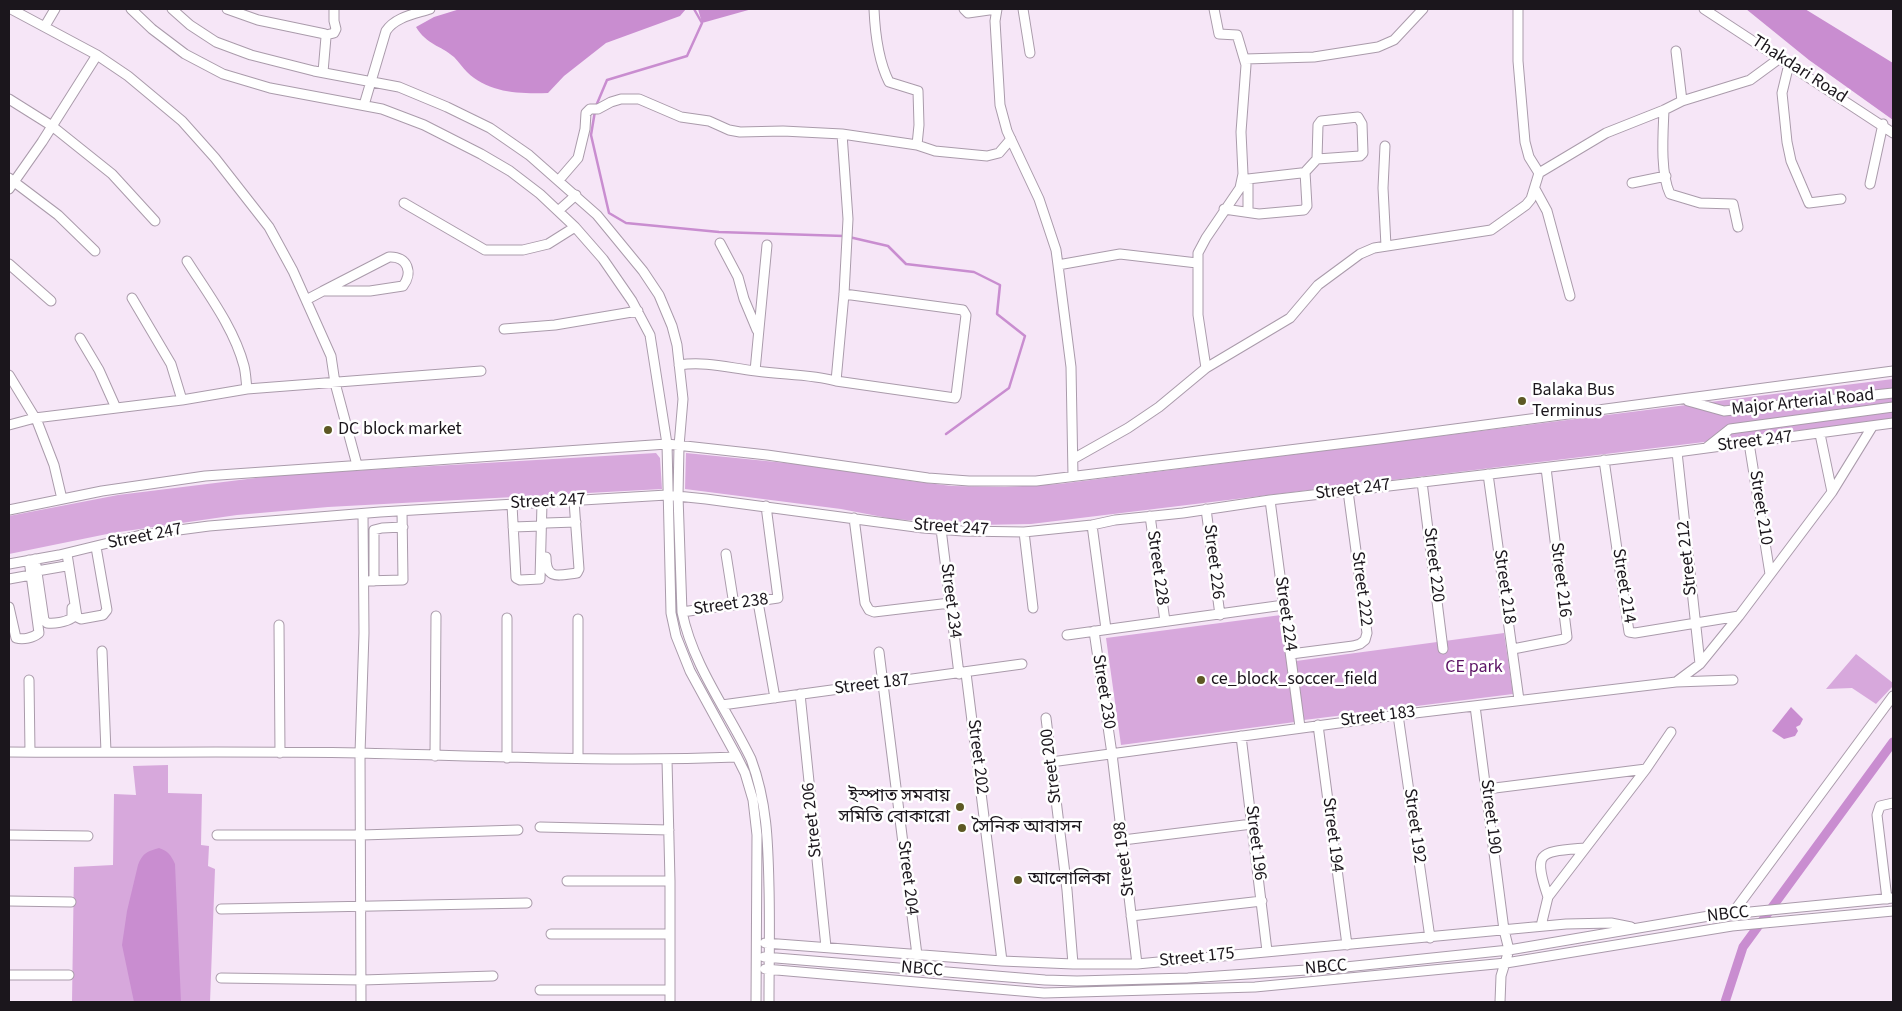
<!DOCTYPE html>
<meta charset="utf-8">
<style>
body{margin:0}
#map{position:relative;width:1902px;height:1011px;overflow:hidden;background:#f6e6f7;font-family:"Source Sans 3",sans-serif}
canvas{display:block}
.frame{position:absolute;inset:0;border:10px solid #1b161c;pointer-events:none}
</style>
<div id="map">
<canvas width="1902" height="1011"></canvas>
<div class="frame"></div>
</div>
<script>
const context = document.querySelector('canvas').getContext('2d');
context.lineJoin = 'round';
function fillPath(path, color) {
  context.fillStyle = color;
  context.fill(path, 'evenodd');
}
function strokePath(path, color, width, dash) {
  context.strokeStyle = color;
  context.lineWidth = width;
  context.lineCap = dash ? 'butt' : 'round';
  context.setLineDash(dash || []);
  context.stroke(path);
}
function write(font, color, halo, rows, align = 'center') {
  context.font = font + ' "Source Sans 3","Noto Sans Bengali",sans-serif';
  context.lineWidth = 5;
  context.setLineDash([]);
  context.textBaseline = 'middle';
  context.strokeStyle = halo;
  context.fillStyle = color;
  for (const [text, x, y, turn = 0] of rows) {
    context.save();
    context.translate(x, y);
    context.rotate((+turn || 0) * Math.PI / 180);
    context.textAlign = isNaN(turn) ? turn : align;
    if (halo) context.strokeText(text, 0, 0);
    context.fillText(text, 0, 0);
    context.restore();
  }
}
fillPath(new Path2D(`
 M1893 379V419L1031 524 977 525 893 519 841 509 685 489 686 453 806 465 911 481 952 486 1005 487 1059 484Z
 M656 453 660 458 662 489 328 507 237 515 112 533 9 554V516L118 495 280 475Z
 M1281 615 1295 722 1121 745 1106 638Z
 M1504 633 1513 694 1304 720 1296 661Z
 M1856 654 1893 683V686L1876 704 1852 688 1826 689Z
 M168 765V793L202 794 201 845 209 846 208 866 215 869 210 1002H72L74 867 113 865 114 794 136 795 133 766Z`), '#d7a8dc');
fillPath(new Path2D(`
 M460 9H686L680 16 606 43 564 76 548 93C520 94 488 93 467 72 463 68 459 62 454 57 440 45 427 45 416 27L434 17Z
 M698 9H752L702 23Z
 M1746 9H1805L1893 63V120L1809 60Z
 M1791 707 1803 719 1800 725 1796 727 1798 731 1795 736 1784 739 1772 731Z
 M159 848C168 851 171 855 175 864L181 1002H134L122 945 127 911 138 865C142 854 147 851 159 848Z`), '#c98dd0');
strokePath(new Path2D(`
 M596 106 607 80 687 56 702 23 694 9
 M595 111 591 135 609 213 626 223 719 232 844 236
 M849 237 888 246 906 264 974 272 1000 285 997 314 1025 336 1009 388 946 434`), '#c98dd0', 2.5);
strokePath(new Path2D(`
 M1725 1002 1743 947 1893 742`), '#c98dd0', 9);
const minor = new Path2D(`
 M11 9 97 55 128 76 182 121 215 158 269 227 293 271 331 356 335 383 357 465
 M131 9 152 29 185 54 223 74 270 88 382 109 424 125 481 154 510 171 540 194 575 227 603 259 632 301 650 335 667 444 671 613 676 636 690 671 737 757 745 773 753 800 757 835 756 1002
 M172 9 190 25 216 42 251 55 314 71 399 87 447 107 490 128 529 155 597 215 643 271 659 295 672 326 677 345 683 399 679 446 678 496 682 612C693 666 728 711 751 759 767 802 768 842 769 887 770 926 769 964 769 1002
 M227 9 258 20 325 34 326 37 323 72
 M874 9C875 33 878 60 889 82L918 91 919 125 917 145
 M964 9 968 13 996 9
 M997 9 995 21 1000 105 1007 131 1039 199 1056 250 1058 265 1071 367 1073 476
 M1023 9 1030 53
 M1518 9V61L1525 142 1529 157 1539 173
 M1704 9 1893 133
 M45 26 55 9
 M326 35 334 33 336 29 334 21V9
 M1676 51 1682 101
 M1245 59 1314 57 1378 47 1394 40 1423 9
 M1789 64 1782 93 1787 142 1791 161 1809 203 1841 199
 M9 99 52 126 112 174 155 221
 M364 105 386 31C395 17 415 14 430 9
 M1664 110C1663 134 1660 173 1670 194L1700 203 1733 204 1738 227
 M1385 146 1383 188 1386 246
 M9 178 58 215 95 251
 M559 180 578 158 585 129 586 113 590 109H598L611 102 621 99H639L681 117 709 121 729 130 740 132 783 131 842 134 917 145 935 151 987 156 999 153 1011 139
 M1632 183 1666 176
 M1870 184 1883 124
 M9 189 42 142 97 55
 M1535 189 1547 211 1570 296
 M404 203 485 250H523L548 244 575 227
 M1224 209 1259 214 1304 210 1307 206 1305 172
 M558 211 576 195
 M1248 212V179L1301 173 1305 172 1317 159 1318 125 1321 121 1358 117 1362 124 1363 153 1360 156 1317 159
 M720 243 738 277 744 299 757 330
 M187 261C208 294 234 328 244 366 246 374 246 382 247 389
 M9 264 51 301
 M1058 265 1120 254 1197 263
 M132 298 171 364 182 400
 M306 300 323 291H370L403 286C413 273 408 256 389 257L323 291
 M504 329 555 325 638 311
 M80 338 99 370 116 408
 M679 365C706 361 729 368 756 371 783 375 810 374 836 381L955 398 956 396 966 315 963 310 844 294
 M1206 368 1198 315V253L1206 238 1240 188 1243 174 1241 132 1246 65 1238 38 1237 35 1219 34 1214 9
 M755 371 767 245
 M9 375 37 421 54 465 62 499
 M836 381 844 294 848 219 842 134
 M1688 401 1724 411 1893 393
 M9 425 35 418 182 400 247 389 481 371
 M1820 434 1832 492
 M1749 443 1770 574
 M1706 448 1730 429 1893 407
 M1677 452 1700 664
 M1073 459 1128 428 1159 407 1206 368 1290 318 1318 285 1360 254 1374 248 1491 230 1526 205 1531 199 1539 173 1606 133 1664 110 1682 101 1750 80 1780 58
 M1604 460 1629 632 1635 633 1739 616
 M1488 474 1519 700
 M1422 482 1443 649
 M1270 500 1300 727
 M512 505 516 578 520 580 540 579 542 503
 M1206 509 1220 615
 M9 510 102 491 205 476 667 444 767 455 928 478 969 481H1036L1379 439 1893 371
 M1150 516 1165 621
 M854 518 865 603 869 610 874 612 950 603
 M546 523 576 522
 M1092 525 1106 629
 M513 527 542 526
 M941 529 959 674
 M1024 532 1033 608
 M67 554 77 617 81 619 103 615 107 610 96 547
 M726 554 734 605
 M546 557C546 581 559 575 577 573L579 569 574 501
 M35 559 44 620 47 623C54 624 66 622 72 618V608
 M9 564 59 555 141 535 209 526 380 512 667 495 706 499 923 528 963 531 1024 532 1092 525 1115 520 1183 513 1270 500 1677 452 1893 423
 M37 571 66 566
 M9 579 31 575
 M364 581 403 580 402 511
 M374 581V530L382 528 403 527
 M758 602 775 698
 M9 607 16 638C23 640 33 638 39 633L29 560
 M682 612 778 598 766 506
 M578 619V758
 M279 625 280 753
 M1094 631 1112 754 1137 964
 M1067 635 1284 605
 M1513 649 1564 639 1567 637 1546 468
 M102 651 106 752
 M879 652 917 955
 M1291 654 1353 646 1360 644 1365 640 1367 633 1348 491
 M966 673 1002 961
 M29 680 30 752
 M1676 682 1733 680
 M800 694 826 947
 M722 705 1022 664
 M1475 706 1504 930 1509 950 1501 976 1500 1002
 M1398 715 1430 938
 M1046 718 1067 890 1073 964
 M1318 725 1347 945
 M1241 736 1267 951
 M9 752C126 753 243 751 360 753 486 756 612 762 737 757
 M435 756 436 616
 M507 758V618
 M667 760 670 881V1002
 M1051 762 1398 715 1676 682 1700 664 1739 616 1832 492 1872 427
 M1487 789 1646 769
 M540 827 669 830
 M9 835 88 836
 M217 835H362L518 830
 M1123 840 1252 824
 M567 881H670
 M1548 897C1532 850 1540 852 1585 848
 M1887 899 1877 815 1880 806 1893 803
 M9 901 71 902
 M221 909 527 903
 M1732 914 1893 696
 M1131 916 1262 901
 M1541 926 1548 897 1646 769 1671 732
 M551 934H670
 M765 943 1002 961 1073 964H1137L1566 924 1611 923 1631 927
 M764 957 1045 980 1077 981 1188 978 1336 968 1509 950 1709 916 1893 898
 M765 969 1044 993 1255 987 1506 963 1732 926 1893 911
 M9 975H69
 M221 978 362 980 493 976
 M540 990H670
 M361 1002 360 753 364 633 363 514`);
strokePath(minor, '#aa9bab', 11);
strokePath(minor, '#fff', 9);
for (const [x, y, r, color] of [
 [1522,401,5,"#5d5824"],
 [328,430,5,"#5d5824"],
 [1201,680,5,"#5d5824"],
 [960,807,5,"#5d5824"],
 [962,828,5,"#5d5824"],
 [1018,880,5,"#5d5824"]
]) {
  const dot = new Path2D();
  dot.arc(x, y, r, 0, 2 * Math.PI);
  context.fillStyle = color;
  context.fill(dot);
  strokePath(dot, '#fff', 2);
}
write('18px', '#1b161c', '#fff', [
 ["Thakdari Road",1799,70,33],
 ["Major Arterial Road",1803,403,-6],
 ["Street 247",1755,442,-7],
 ["Street 247",1353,490,-7],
 ["Street 247",548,502,-3],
 ["Street 210",1760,508,81],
 ["Street 247",951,528,4],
 ["Street 247",145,537,-11],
 ["Street 212",1688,558,-96],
 ["Street 226",1213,562,83],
 ["Street 220",1433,565,83],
 ["Street 228",1157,568,82],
 ["Street 216",1560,580,83],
 ["Street 214",1623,586,81],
 ["Street 218",1504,587,82],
 ["Street 222",1361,589,83],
 ["Street 234",950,601,83],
 ["Street 238",731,605,-8],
 ["Street 224",1285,614,82],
 ["Street 187",872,685,-7],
 ["Street 230",1103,692,81],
 ["Street 183",1378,717,-7],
 ["Street 202",977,757,83],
 ["Street 200",1052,766,-97],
 ["Street 190",1490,817,83],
 ["Street 206",813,820,-96],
 ["Street 192",1414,826,82],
 ["Street 194",1332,835,83],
 ["Street 196",1255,843,83],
 ["Street 198",1125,859,-97],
 ["Street 204",907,878,83],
 ["NBCC",1728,915,-6],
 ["Street 175",1197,958,-6],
 ["NBCC",1326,968,-5],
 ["NBCC",922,970,5]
]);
write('18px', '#1b161c', '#fff', [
 ["Balaka Bus",1532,391],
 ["Terminus",1532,412],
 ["DC block market",338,430],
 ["ce_block_soccer_field",1211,680],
 ["ইস্পাত সমবায়",950,797,"right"],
 ["সমিতি বোকারো",950,818,"right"],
 ["সৈনিক আবাসন",972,828],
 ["আলোলিকা",1028,880]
], 'left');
write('18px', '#5b1264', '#fff', [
 ["CE park",1474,668]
]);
</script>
